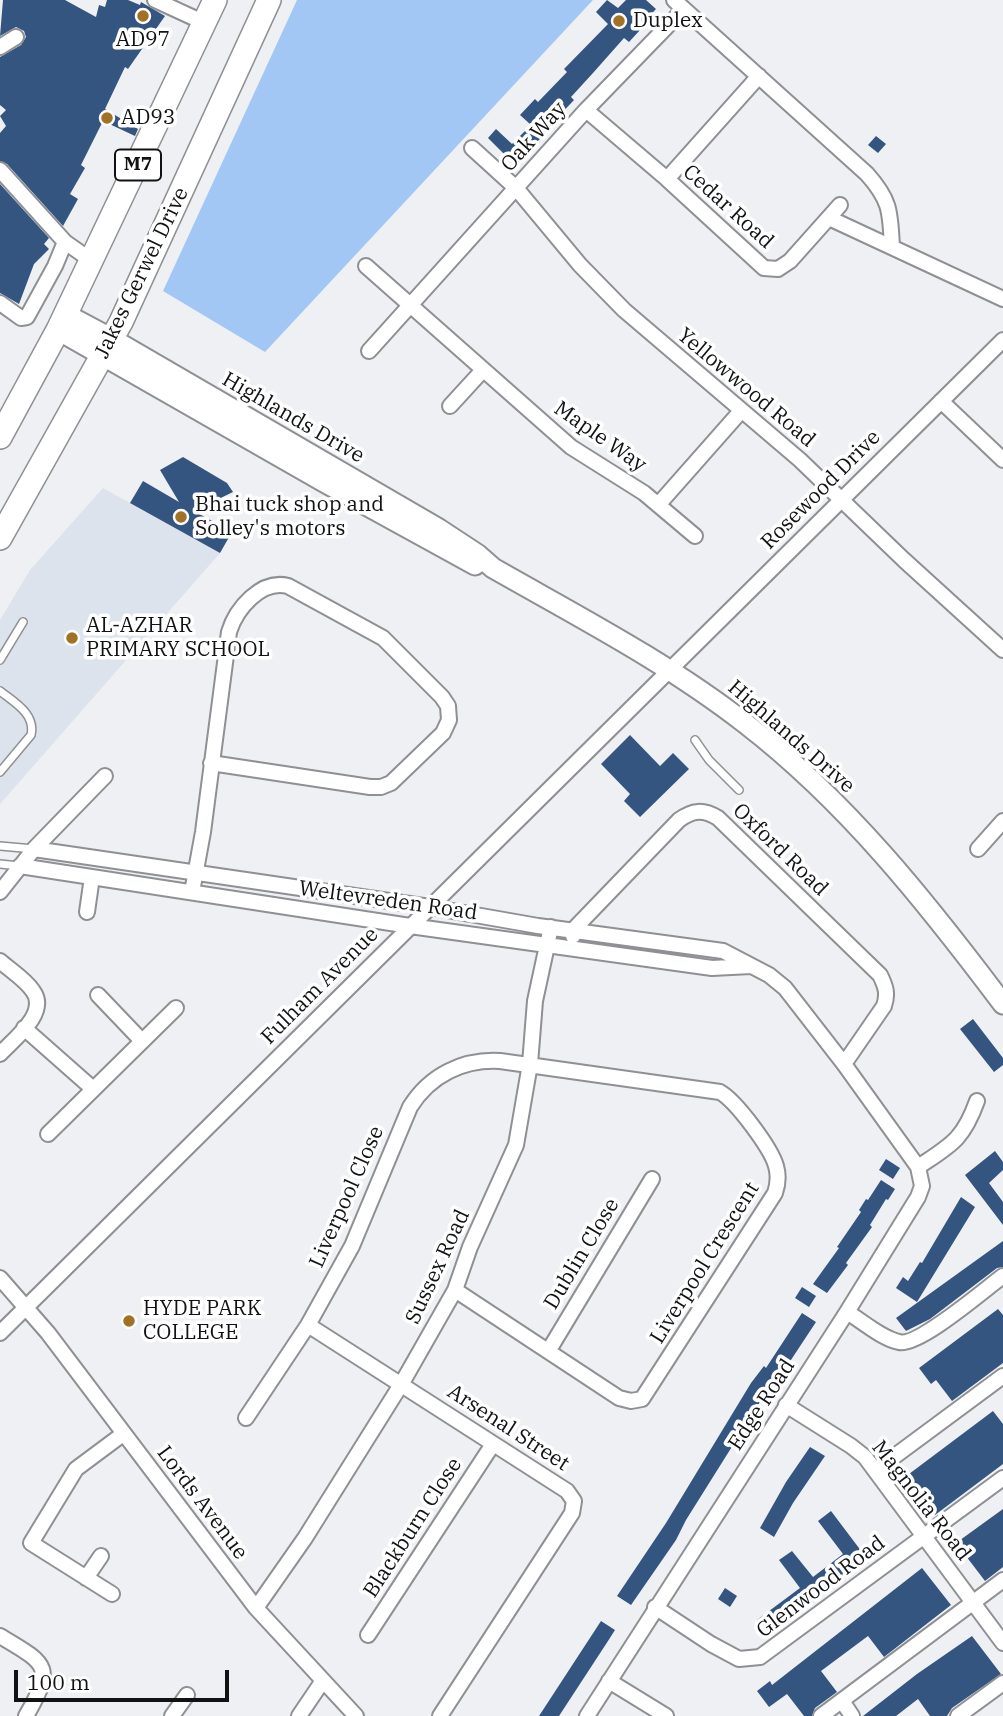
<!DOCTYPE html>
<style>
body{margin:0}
#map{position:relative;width:1003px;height:1716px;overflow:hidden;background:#eef0f4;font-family:"IBM Plex Serif",serif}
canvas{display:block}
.scale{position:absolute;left:14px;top:1670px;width:215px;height:32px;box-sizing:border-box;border:4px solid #111213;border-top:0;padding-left:9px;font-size:21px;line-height:24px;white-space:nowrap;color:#111213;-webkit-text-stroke:5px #fff;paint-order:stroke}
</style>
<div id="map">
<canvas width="1003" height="1716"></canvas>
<div class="scale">100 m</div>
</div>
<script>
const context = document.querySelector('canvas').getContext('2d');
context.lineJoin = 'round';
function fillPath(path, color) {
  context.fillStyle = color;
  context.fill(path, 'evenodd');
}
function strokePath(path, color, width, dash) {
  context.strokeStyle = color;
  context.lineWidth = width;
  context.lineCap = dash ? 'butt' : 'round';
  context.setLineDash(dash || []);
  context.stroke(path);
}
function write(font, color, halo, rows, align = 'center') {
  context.font = font + ' "IBM Plex Serif",serif';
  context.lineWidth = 7;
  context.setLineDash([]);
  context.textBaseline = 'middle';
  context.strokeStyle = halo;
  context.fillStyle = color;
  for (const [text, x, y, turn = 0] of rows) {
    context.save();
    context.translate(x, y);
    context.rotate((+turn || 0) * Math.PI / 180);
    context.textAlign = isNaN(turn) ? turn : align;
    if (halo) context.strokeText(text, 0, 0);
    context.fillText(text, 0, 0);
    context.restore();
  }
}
fillPath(new Path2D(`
 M103 488 220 553 0 804V620L30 570Z`), '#dce3ed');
fillPath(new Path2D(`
 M297 0H593L265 352 163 291Z`), '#a3c7f5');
fillPath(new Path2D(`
 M3 0H65L96 17 99 5 105 7 107 0H128L140 5 141 2 165 16 128 69 125 67 105 109 138 129 135 136 103 121 81 165 85 168 70 194 78 199 63 226 7 164 0 161V133L6 126 0 116 6 110 0 105V57L21 45 26 37 24 31 16 27 0 36Z
 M607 0 618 8 626 0H646L656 9 639 27 641 29 629 42 624 38 593 73 571 97 574 100 557 118 558 120 515 165 488 138 496 129 512 144 531 125 520 115 535 99 538 102 567 72 564 69 608 24 596 12Z
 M876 136 886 144 878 153 868 145Z
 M0 184 49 238 44 244 49 249 34 264 19 304 0 293Z
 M183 457 227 483 233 492 194 511 232 532 220 553 130 503 143 481 179 502 160 470Z
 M630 735 660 766 673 753 689 769 640 817 624 801 630 794 601 764Z
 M973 1019 1003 1058V1065L994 1072 960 1029Z
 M995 1151 1003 1162V1170L989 1183 1003 1202V1225L965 1175Z
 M886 1159 900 1168 893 1179 879 1170Z
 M881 1180 895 1189 888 1200 886 1199 870 1225 872 1227 846 1263 848 1265 827 1293 813 1284 839 1248 837 1247 861 1212 859 1210 866 1199 868 1200Z
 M961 1197 975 1207 917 1302 896 1288 903 1277 908 1281 920 1262 922 1263Z
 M1003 1241V1267L997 1268 930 1319 906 1331 896 1318Z
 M802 1287 816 1296 809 1307 795 1298Z
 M998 1309 1003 1315V1363L952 1401 936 1380 931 1384 919 1368Z
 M802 1313 816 1322 785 1369 783 1368 770 1386 686 1520 676 1540 631 1605 617 1596 666 1523 751 1383 764 1366 766 1368Z
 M993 1411 1003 1424V1464L935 1515 905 1477Z
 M810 1447 825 1456 793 1503 774 1537 760 1528 786 1482Z
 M1003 1509V1567L985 1581 956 1543Z
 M831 1511 868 1560 769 1636 757 1620 800 1588 779 1560 792 1551 813 1577 843 1554 818 1521Z
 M922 1568 951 1605 884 1657 868 1636 821 1671 837 1692 815 1708 812 1716H804L787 1694 769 1707 757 1691 770 1681 772 1685Z
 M725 1588 737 1596 730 1607 718 1599Z
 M601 1621 615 1630 608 1641 559 1716H539Z
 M972 1636 1001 1674 952 1708 947 1716H930L918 1699 896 1716H863L917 1674Z`), '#34557f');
const lane = new Path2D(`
 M0 660 23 622
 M0 691C14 702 36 714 31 735L0 772
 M695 740 709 760 739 790
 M0 846 34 849
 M0 864 19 866`);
const street = new Path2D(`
 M155 0 205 23
 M674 0 867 174C891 201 890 212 892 247
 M0 47 16 37
 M586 110 667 179 764 268 778 269 790 261 840 205
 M472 148 516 188 580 265 624 310 800 460 904 560 1003 650
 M0 170 65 242 92 261
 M667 179 759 76
 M829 218 1003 299
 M366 266 571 447 644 493 695 536
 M0 303 21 318 27 317 55 266 65 242
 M369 351 586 110 684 9
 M941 401 1003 460
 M450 406 483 370
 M658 505 741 411
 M34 849 430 907 538 926 723 951 769 975 785 988 844 1064 918 1167 922 1186 918 1197 847 1312 587 1716
 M978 849 1003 821
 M20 866 410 926 712 968 751 966
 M0 892 34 849 105 776
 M192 892 203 832 229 632C236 609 261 579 288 586L383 638 442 697 448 706 449 720 443 733 391 783 381 787H370L211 763
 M87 912 92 877
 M573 936 574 929 679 820C693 810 703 809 718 818L880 975C886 987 888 994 884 1006L844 1064
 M0 961C10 970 25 979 33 991 49 1013 14 1039 0 1054
 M98 995 141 1040
 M24 1028 92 1088
 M48 1134 176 1008
 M918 1167C951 1145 963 1140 977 1101
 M0 1278 48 1333 256 1608 356 1716
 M847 1312C862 1321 881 1338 899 1342 918 1347 984 1290 1003 1276
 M308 1325 567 1491 574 1501 572 1513 440 1716
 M0 1333 1003 340
 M549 1350 652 1179
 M786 1405 851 1446 865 1457 1003 1643
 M246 1418 308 1325 352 1246 410 1107C430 1075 463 1059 500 1061L720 1092C736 1101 771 1148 776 1166 779 1176 778 1184 775 1193L642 1399 631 1401 619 1398 455 1290
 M876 1470 1003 1376
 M86 1578 101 1556
 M112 1594 31 1543 76 1469 123 1434
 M655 1607 711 1644 739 1659 760 1657 1003 1478
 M256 1608 305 1538 402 1383 455 1290 470 1247 516 1145 530 1064 535 1001 551 927
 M368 1635 493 1444
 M0 1636C47 1664 55 1666 26 1716
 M609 1681 666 1716
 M842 1701 852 1716
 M172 1716 187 1695
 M299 1716 322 1682
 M821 1716 1003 1580
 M958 1716 1003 1683`);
const secondary = new Path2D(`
 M65 314 112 339 439 529 477 554 493 568C579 617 668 663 746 724 847 802 927 903 1003 1004
 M58 330 324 482 475 565`);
const primary = new Path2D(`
 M0 437 58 330 215 0
 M0 538 121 322 269 0`);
strokePath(lane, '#8e9093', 10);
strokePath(street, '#8e9093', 18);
strokePath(secondary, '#8e9093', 23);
strokePath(primary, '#8e9093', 26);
strokePath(lane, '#fff', 7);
strokePath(street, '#fff', 14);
strokePath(secondary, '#fff', 19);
strokePath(primary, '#fff', 23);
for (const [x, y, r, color] of [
 [143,16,7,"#a17226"],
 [619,21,7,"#a17226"],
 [107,118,7,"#a17226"],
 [181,517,7,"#a17226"],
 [72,638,7,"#a17226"],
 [129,1321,7,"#a17226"]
]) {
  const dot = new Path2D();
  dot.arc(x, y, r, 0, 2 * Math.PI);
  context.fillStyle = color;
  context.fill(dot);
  strokePath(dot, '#fff', 2.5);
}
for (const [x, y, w] of [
 [138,165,46]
]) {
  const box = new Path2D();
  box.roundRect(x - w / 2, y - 15.5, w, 31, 5);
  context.fillStyle = '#fff';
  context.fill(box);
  strokePath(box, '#111213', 2);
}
write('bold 19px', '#111213', null, [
 ["M7",138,165]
]);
write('21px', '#111213', '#fff', [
 ["Duplex",633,21],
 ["AD97",143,40,"center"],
 ["AD93",121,118],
 ["Bhai tuck shop and",195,505],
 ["Solley's motors",195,529],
 ["AL-AZHAR",86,626],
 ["PRIMARY SCHOOL",86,650],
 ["HYDE PARK",143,1309],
 ["COLLEGE",143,1333]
], 'left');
write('21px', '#111213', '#fff', [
 ["Oak Way",534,137,-48],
 ["Cedar Road",728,207,42],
 ["Jakes Gerwel Drive",142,273,-64],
 ["Yellowwood Road",746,388,40],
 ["Highlands Drive",293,418,30],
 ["Maple Way",600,437,35],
 ["Rosewood Drive",821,490,-45],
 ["Highlands Drive",791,737,41],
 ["Oxford Road",780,850,44],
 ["Weltevreden Road",388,901,8],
 ["Fulham Avenue",320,986,-45],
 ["Liverpool Close",347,1197,-66],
 ["Dublin Close",582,1254,-59],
 ["Liverpool Crescent",705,1263,-58],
 ["Sussex Road",438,1267,-65],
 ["Edge Road",762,1405,-57],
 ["Arsenal Street",508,1428,33],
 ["Magnolia Road",921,1501,52],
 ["Lords Avenue",202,1503,53],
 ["Blackburn Close",413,1528,-57],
 ["Glenwood Road",821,1587,-37]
]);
</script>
